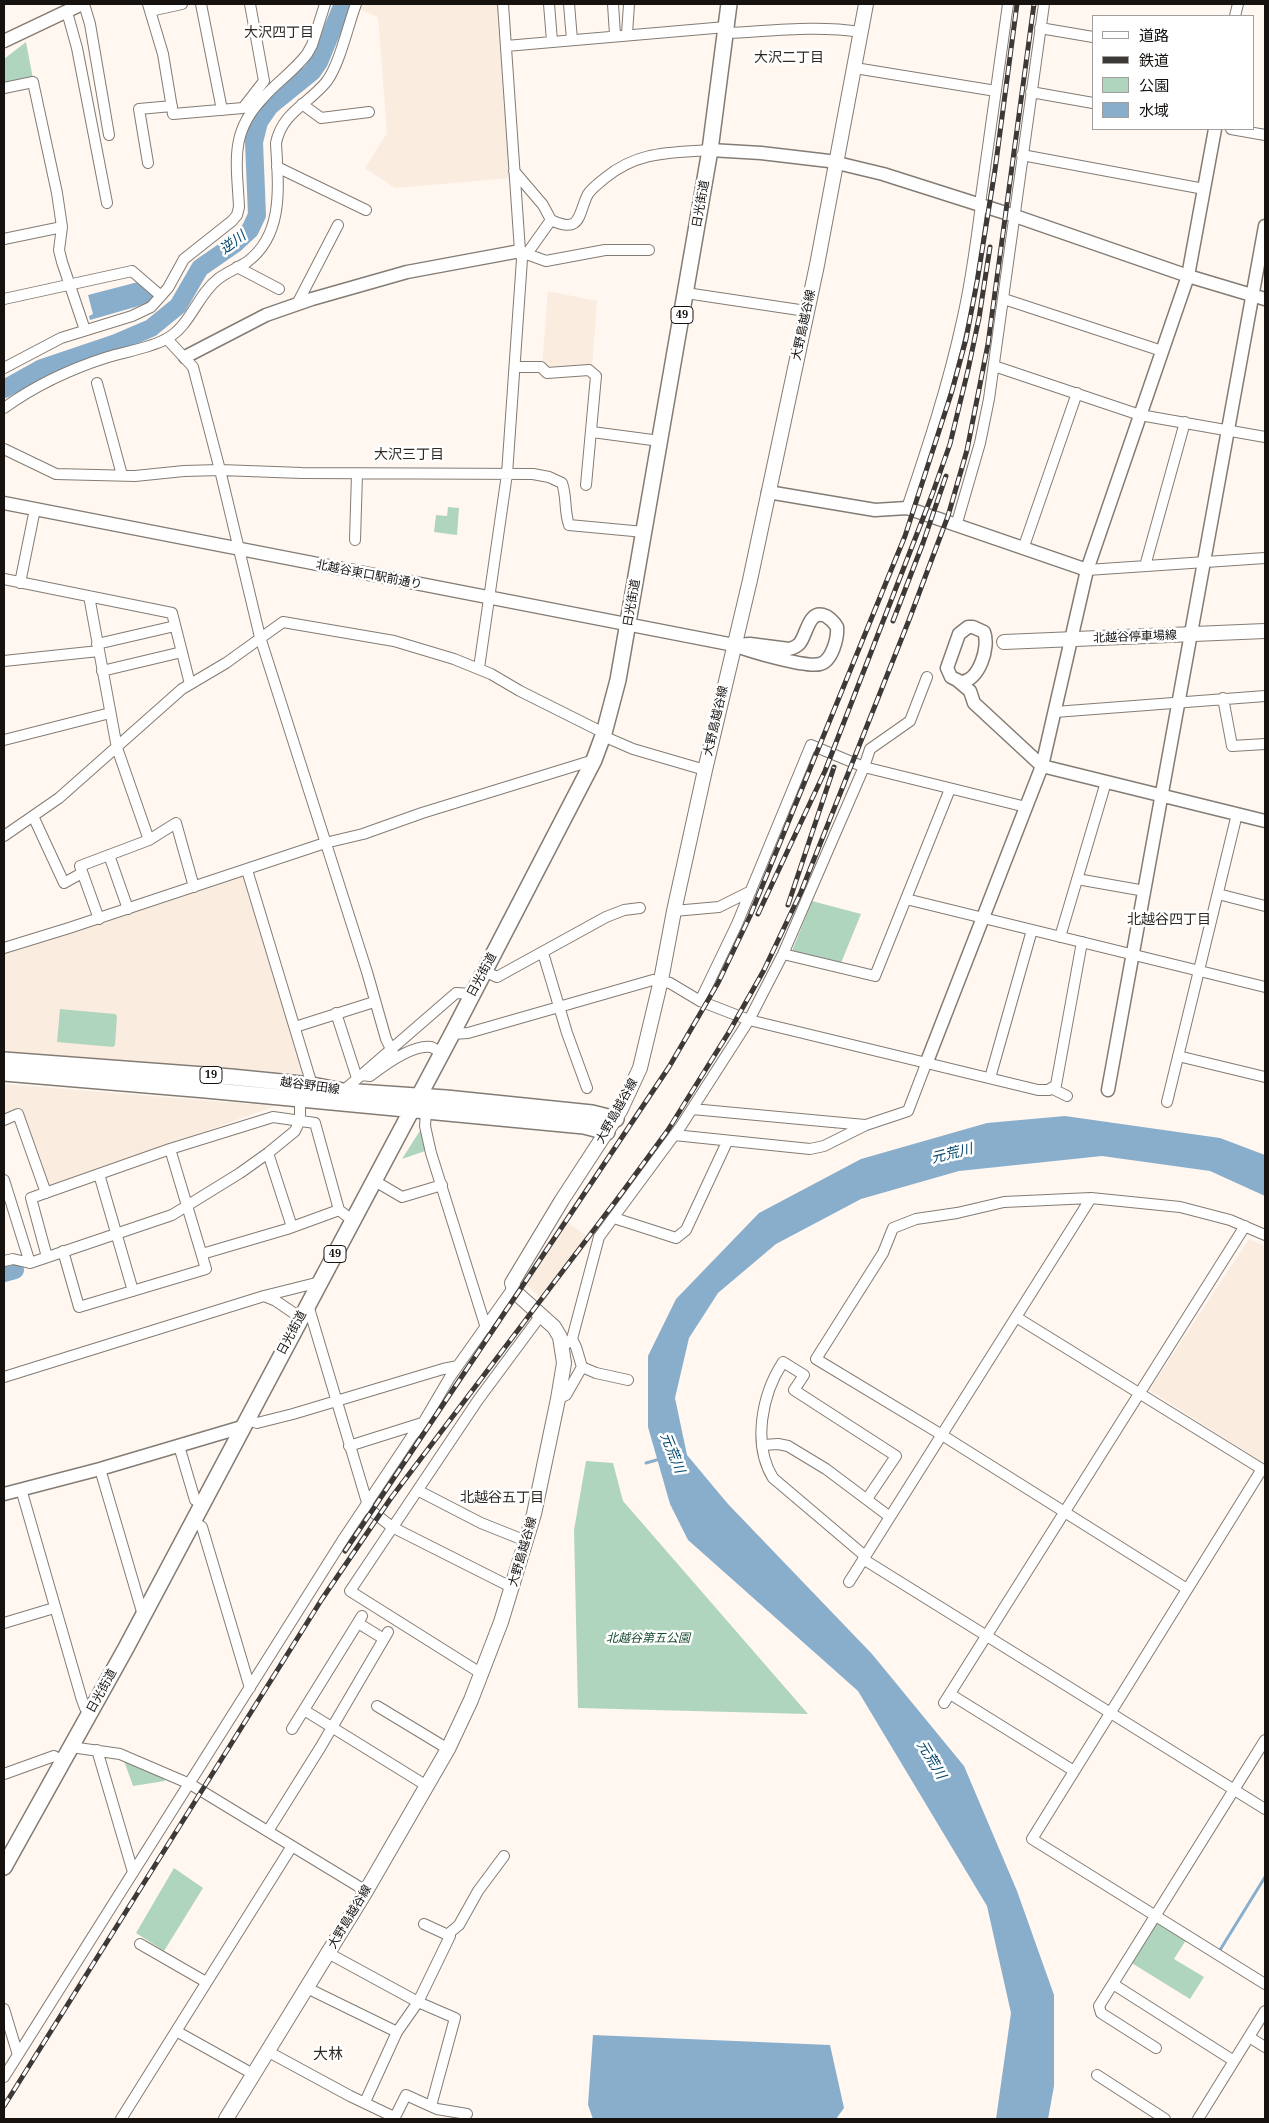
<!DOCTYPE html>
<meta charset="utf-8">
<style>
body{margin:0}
#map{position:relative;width:1269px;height:2123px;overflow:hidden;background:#fff7f0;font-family:"Noto Serif","Noto Sans JP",serif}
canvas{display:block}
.frame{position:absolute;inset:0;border:5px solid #151210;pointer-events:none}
.legend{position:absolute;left:1092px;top:15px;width:162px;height:115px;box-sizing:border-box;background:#fff;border:1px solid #a1a09f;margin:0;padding:6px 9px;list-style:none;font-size:15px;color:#151210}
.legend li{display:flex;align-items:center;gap:10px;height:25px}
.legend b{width:25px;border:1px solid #a1a09f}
</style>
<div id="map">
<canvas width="1269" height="2123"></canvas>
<div class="frame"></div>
<ul class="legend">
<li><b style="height:6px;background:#fff"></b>道路</li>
<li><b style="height:6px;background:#3d3937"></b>鉄道</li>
<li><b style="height:14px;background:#b0d5bf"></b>公園</li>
<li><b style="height:14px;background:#89aecc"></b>水域</li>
</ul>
</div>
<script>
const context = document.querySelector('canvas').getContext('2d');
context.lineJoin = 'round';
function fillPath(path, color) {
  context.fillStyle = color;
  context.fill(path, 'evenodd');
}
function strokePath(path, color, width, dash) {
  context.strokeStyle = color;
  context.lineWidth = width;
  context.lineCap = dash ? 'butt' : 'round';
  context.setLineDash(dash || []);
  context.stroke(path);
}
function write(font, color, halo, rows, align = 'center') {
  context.font = font + ' "Noto Serif","Noto Sans JP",serif';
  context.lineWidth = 5;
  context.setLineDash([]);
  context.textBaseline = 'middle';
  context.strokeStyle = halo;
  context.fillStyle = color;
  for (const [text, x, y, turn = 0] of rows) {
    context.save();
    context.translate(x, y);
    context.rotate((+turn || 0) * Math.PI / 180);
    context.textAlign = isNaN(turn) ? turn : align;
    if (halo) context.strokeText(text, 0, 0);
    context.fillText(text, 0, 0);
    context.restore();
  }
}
fillPath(new Path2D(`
 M362 4H499L511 178 395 188 365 168 387 133 378 17 360 9Z
 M548 291 597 301 592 369 548 372 542 366Z
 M245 875 303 1074 4 1051V950Z
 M4 1084 275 1106 48 1189 20 1110 4 1116Z
 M563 1219 591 1239 544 1302 526 1284 525 1277Z
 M1249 1239 1265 1246V1464L1149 1390Z`), '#fbece0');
fillPath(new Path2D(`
 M26 42 33 79 4 85V59Z
 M448 507 459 508 457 535 434 532 436 515 447 516Z
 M812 901 861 914 841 963 792 951Z
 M60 1009 115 1014 117 1016 115 1045 113 1047 57 1042Z
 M421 1129 428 1150 402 1159Z
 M586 1461 613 1463 623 1501 808 1714 578 1708 574 1530Z
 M123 1758 163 1777 165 1781 133 1786Z
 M174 1868 203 1888 164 1951 136 1933Z
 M1156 1918 1188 1937 1174 1959 1204 1977 1190 1999 1130 1962Z`), '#b0d5bf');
fillPath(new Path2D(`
 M138 282 154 297 149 303 90 320 89 316 93 314 88 295Z
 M1065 1116 1220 1138 1265 1155V1196L1210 1171 1102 1156 959 1171 861 1199 776 1244 718 1293 689 1338 675 1398 687 1455 728 1504 872 1654 964 1766 1017 1891 1054 1995V2086L1048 2119H996L1011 2013 987 1906 858 1691 688 1540 670 1504 648 1427V1356L676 1299 759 1213 861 1159 987 1123Z
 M593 2035 830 2045 844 2108 836 2119H593L588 2105Z`), '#89aecc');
strokePath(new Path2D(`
 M646 1463 660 1459
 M1220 1950 1265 1877`), '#89aecc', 3);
strokePath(new Path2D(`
 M4 389 42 368 116 343 151 328 178 306 200 268 236 243 250 230 257 215 254 142 259 122 270 106 312 72 319 62 343 4
 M4 1273 15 1270`), '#89aecc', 18);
const minor = new Path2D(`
 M84 4 90 24 109 135
 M148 4 163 54 173 114 243 108 264 81 250 4
 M201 4 222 110
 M549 4 552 41
 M569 4 572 40
 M613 4 615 35
 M150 11 182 4
 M67 12 77 48 107 203
 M1235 16 1238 4
 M1040 28 1093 37
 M726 33C771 31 816 25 861 32
 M627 34 629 4
 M506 46 726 27
 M855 68 996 91
 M4 88 33 82 57 193 62 227 59 250 62 262 85 330
 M1031 92 1093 103
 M302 104 321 118 369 112
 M1231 129 1265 135
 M1022 155 1204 189
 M148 163 139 109 172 106
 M277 167 366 210
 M514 171 543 205 551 220
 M980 204 1008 4
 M4 239 62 227
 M521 252 546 261 605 250H649
 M526 255 551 220C582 235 578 213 588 194 592 188 599 183 605 178 638 151 669 153 710 150
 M237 267 279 289
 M686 293 806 311
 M4 299 132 271 161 296
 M1004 299 1162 351
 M297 304 338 225
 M167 339 193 367 220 470 260 637 367 972 386 1039 395 1057
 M994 366 1140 415 1265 437
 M515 367H541L547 373 589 370 596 376 586 485
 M4 368 61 338 132 316 151 307 168 288 184 259 232 221 237 215 239 207C237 163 229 133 263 98 277 82 294 71 307 54L312 45 325 4
 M97 383 122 475
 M4 408C36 385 70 369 108 357 125 352 153 347 166 339 190 327 197 295 218 279 227 272 238 268 247 262 285 234 278 184 276 143 282 112 310 103 327 81 340 63 348 25 356 4
 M592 432 660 441
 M4 449 56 474 135 476 184 471 220 470 302 473 533 474 549 477 562 483C567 497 564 511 569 525L644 532
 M907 508C928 446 948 385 962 321 971 283 976 244 981 205
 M956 526 980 443 989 399 1044 4
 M355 540 357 474
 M1023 549 1077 393
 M1145 566 1185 422
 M1087 570 1265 558
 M4 579 172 613 190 684
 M20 583 35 509
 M89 596 117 748 149 840
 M97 644 175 626
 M4 661 99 651
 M479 668 507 474 522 259 520 251 503 4
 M102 671 182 652
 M1223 698 1232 746 1265 744
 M1055 712 1265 696
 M603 736 633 749 705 770
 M4 740 110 713
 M33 816 64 883 82 873
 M4 836 59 798 182 689 226 663 283 622 394 641 454 659 491 674 520 691 604 733
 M109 855 128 909
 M247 870 312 1085
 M1077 879 1145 891
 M1218 894 1265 906
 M906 899 1265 987
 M674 911 719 907 751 891
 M99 919 80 866 149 840 176 823 194 887
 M1060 937 1106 782
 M4 948 69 928 325 843 363 834 422 813 594 760
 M543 953 567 1033 587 1088
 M783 954 875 976 950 789
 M484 971 497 977 606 917 624 910 640 908
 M700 1001 749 1020 1038 1090H1049L1056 1085 1082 942
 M336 1013 357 1078
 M295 1027 374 1002
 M452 1034 468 1033 653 980 670 983 700 1001 737 924 811 745 864 767 1026 807
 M1178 1056 1265 1077
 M361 1075 370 1076C383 1066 413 1044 431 1047 434 1048 438 1051 442 1052
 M990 1078 1032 930
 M1051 1088 1067 1096
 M343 1091 456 993 472 994
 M1167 1102 1237 814
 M692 1109 865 1125
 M426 1112 425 1126 431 1153 486 1328
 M4 1120 18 1114 46 1193
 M674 1135 810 1149 824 1146 866 1125 908 1111 926 1064
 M268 1153 292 1227
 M99 1174 133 1291
 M4 1180 30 1263
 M373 1180 402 1197 442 1185
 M614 1218 676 1238 686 1230 727 1142
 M63 1251 79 1307 206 1269 170 1149
 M202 1254 287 1229 339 1210
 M47 1257 31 1198 170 1149 273 1117 315 1123 339 1210 352 1220
 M4 1261 13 1259 30 1263 172 1215 240 1173 268 1153 295 1131 300 1120V1100
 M264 1296 276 1301 301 1318
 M308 1305 369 1509 392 1527 513 1588
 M1016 1317 1265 1471
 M572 1339 576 1347 582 1367
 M562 1347 572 1339 599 1237 681 1126 749 1020 783 954 864 767 870 749 910 721 927 677
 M4 1377 264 1296 320 1282
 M558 1399 566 1395 582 1367 596 1373 628 1380
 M247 1419 257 1423 293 1414 443 1369 458 1366
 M763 1445 778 1444 788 1446 826 1469 890 1517
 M179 1446 195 1500 202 1504
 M349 1446 422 1423
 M100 1469 143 1615
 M1262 1469 1032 1839 1265 1984
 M21 1489 82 1700 85 1708 91 1711
 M419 1491 481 1523 526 1541
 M193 1521 202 1527 250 1688
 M865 1556 773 1478C752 1444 762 1394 783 1362L804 1375 794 1390 896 1456 867 1499
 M863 1559 1265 1809
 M849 1582 1091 1198
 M1187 1589 942 1435 816 1359 883 1253 893 1228 916 1219 957 1213 1004 1202 1091 1198 1180 1207 1230 1220 1265 1235
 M4 1623 54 1608
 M358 1623 384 1639
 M482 1674 350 1591 478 1400 541 1315
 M950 1694 1074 1771
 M944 1703 1245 1226
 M377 1706 448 1749
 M304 1710 427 1786
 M292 1729 362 1616
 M71 1747 120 1754 190 1784 366 1891
 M97 1750 133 1872
 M4 1774 54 1756 63 1761
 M268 1831 320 1748 388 1632
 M447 1935 459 1925 478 1891 504 1856
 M140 1944 206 1982
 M328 1953 418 2002 455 2018 431 2106
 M1113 1984 1234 2061
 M307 1988 397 2032
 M4 2009 18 2055
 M176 2031 253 2074
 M1249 2037 1265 2047
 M1156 2048 1101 2013 1099 2006 1265 1740
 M267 2051 350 2096 394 2117
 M1097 2075 1165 2119
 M4 2077 344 1538 412 1436 423 1423 450 1377 513 1288
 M365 2102 397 2032 418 2002 450 1936 424 1924
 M121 2119 292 1846
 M394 2119 406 2095 437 2109 467 2114
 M1198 2119 1265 2011`);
const tertiary = new Path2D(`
 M4 41 82 4
 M710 150 761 153 829 161 883 174 1015 216 1188 276 1265 299
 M185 357 266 315 312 299 407 272 520 251
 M768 492 875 510 907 508 1087 570
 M4 503 734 645C749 651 806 668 820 664 832 661 838 638 837 627 834 622 831 619 826 616 808 608 807 636 799 644 796 647 793 648 789 649L750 644 734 645
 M968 627H973L984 632C990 647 979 681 961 682L951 677 947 668 959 634Z
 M957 680 970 691 974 703 1042 766 1265 821
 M926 1064 1042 766 1087 570 1188 276 1215 129
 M1108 1090 1265 226
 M4 1494 100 1469 242 1427`);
const secondary = new Path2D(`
 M1004 642 1265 631
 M226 2119 366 1891 448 1749 471 1700 501 1622 534 1514 558 1399 564 1363 560 1337 554 1327 515 1292 512 1283 562 1200 620 1111 640 1068 661 980 674 911 705 770 750 580 817 265 866 4`);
const primary = new Path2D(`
 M4 1060 231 1077 312 1085 343 1091 446 1098 592 1113 616 1119
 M4 1073 206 1090 584 1126 607 1132
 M4 1867 126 1648 452 1034 594 760 604 733 618 680 710 150 729 4`);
strokePath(minor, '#837c75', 12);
strokePath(tertiary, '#837c75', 15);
strokePath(secondary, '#837c75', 16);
strokePath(primary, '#837c75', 18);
strokePath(minor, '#fff', 10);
strokePath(tertiary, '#fff', 12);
strokePath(secondary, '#fff', 14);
strokePath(primary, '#fff', 15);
const rail = new Path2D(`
 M893 621 923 543 946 476
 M788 905 834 767
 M758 914 825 771 932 495 950 444 968 370 979 318 990 247
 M345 1551 669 1067 718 983 750 916 905 536 952 391 966 339 977 282 995 170 1017 4
 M4 2106 322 1599 391 1498 621 1194 668 1130 729 1032 764 970 801 892 909 620 948 516 967 450 988 344 1034 4`);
strokePath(rail, '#3d3937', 5);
strokePath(rail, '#fff', 3, [9]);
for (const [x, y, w] of [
 [682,315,22],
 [211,1075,22],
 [335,1254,22]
]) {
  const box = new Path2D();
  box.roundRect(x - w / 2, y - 8.5, w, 17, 4);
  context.fillStyle = '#fff';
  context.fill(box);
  strokePath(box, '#151210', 1);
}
write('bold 11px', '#151210', null, [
 ["49",682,315],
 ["19",211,1075],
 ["49",335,1254]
]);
write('12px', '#151210', '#fff', [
 ["日光街道",701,204,-80],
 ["大野島越谷線",804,325,-78],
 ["北越谷東口駅前通り",369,575,11],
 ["日光街道",632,603,-80],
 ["北越谷停車場線",1135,637,-2],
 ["大野島越谷線",716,721,-77],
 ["日光街道",482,975,-62],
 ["越谷野田線",310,1086,8],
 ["大野島越谷線",617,1111,-61],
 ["日光街道",292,1333,-62],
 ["大野島越谷線",523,1552,-74],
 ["日光街道",102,1691,-61],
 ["大野島越谷線",350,1917,-59]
]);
write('italic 12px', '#164b31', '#fff', [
 ["北越谷第五公園",648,1639]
]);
write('14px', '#2f2924', '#fff', [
 ["大沢四丁目",279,33],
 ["大沢二丁目",789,58],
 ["大沢三丁目",409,455],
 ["北越谷四丁目",1169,920],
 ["北越谷五丁目",502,1498]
]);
write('italic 14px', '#02466d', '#fff', [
 ["逆川",233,243,-37],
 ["元荒川",952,1154,-14],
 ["元荒川",672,1453,68],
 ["元荒川",931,1760,59]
]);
write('15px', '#2f2924', '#fff', [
 ["大林",328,2055]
]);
</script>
